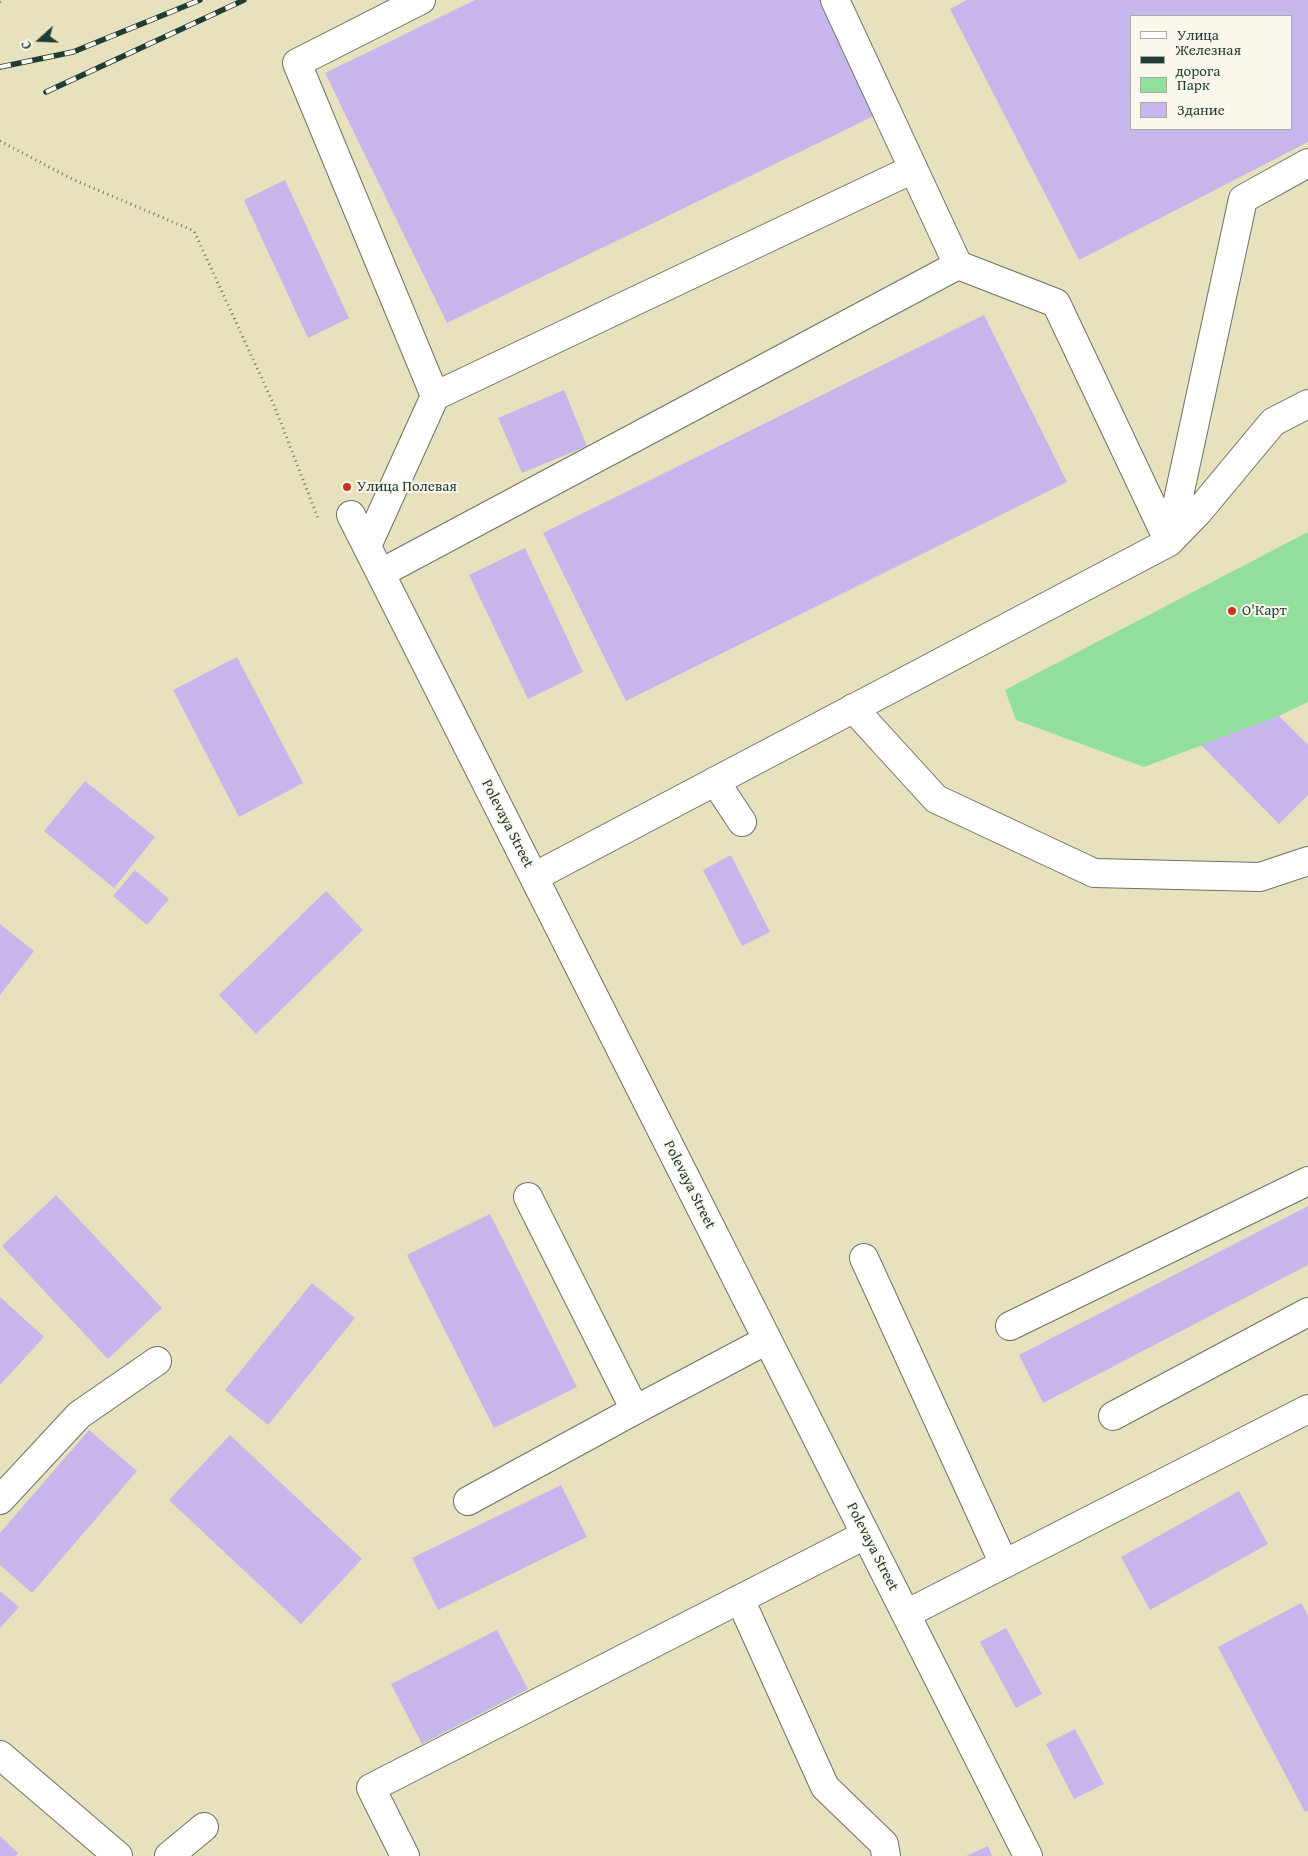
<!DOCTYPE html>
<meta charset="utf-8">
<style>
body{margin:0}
#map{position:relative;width:1308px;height:1856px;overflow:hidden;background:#e8e1be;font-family:"Gentium Book Plus",serif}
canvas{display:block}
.legend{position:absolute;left:1130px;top:15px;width:162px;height:115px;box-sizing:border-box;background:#fbf7ec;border:1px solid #a3ada2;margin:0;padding:6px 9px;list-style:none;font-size:15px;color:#1f3d34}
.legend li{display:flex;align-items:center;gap:10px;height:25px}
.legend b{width:25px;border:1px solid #a3ada2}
.north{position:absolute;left:15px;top:15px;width:50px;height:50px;-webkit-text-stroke:4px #fbf7ec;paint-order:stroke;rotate:250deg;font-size:14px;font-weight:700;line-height:20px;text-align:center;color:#1f3d34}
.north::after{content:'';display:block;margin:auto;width:18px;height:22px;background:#1f3d34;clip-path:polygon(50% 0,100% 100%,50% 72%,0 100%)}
</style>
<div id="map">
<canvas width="1308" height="1856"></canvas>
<ul class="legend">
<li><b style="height:6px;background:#fff"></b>Улица</li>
<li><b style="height:6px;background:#1f3d34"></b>Железная дорога</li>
<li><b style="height:14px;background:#92df9d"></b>Парк</li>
<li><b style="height:14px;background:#c6b6ec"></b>Здание</li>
</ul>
<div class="north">С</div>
</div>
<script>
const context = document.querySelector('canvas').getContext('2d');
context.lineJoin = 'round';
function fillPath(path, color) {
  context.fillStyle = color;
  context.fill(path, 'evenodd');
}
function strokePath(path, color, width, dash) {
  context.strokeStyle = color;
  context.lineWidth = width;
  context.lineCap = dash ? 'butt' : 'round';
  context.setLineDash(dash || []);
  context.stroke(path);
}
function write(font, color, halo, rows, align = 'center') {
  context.font = font + ' "Gentium Book Plus",serif';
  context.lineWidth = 4;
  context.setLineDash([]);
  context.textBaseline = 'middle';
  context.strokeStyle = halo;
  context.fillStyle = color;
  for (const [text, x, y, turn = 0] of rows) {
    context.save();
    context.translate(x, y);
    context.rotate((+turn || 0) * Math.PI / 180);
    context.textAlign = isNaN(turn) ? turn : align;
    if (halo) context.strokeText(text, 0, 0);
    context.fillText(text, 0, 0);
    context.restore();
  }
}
fillPath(new Path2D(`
 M1308 532V702L1279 716 1144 767 1016 720 1005 690Z`), '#92df9d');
fillPath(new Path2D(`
 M475 0H821L876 115 447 323 325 73Z
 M967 0H1308V142L1079 260 950 9ZM1132 16H1292V129H1132Z
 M285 180 349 318 308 338 244 200Z
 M984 315 1067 482 626 701 543 533Z
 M564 390 587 446 522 473 498 418Z
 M525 548 583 672 528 699 469 575Z
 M237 657 303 783 239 817 173 690Z
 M1279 716 1308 745V795L1279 824 1201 745Z
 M85 781 155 837 114 888 44 831Z
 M731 855 770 932 742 946 703 870Z
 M135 870 169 899 147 925 113 896Z
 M326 891 363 930 256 1034 219 995Z
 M0 924 34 951 0 995Z
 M56 1195 162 1308 108 1359 2 1246Z
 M1308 1206V1265L1043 1403 1019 1355Z
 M490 1214 577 1387 494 1428 407 1255Z
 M312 1283 355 1318 268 1425 225 1390Z
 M0 1297 44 1337 0 1385Z
 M89 1430 137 1471 32 1593 0 1565V1533Z
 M230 1435 362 1559 301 1624 169 1500Z
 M561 1485 587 1537 438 1610 412 1558Z
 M1239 1491 1268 1544 1150 1610 1121 1557Z
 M0 1591 19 1607 0 1628Z
 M1301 1603 1308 1615V1811L1305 1812 1218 1647Z
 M1006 1628 1042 1694 1016 1708 980 1642Z
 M497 1630 528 1689 422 1744 391 1684Z
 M1075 1729 1104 1784 1074 1799 1046 1744Z
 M0 1836 18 1853 16 1856H0Z
 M988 1846 992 1856H966Z`), '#c6b6ec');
const minor = new Path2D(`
 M421 0 297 63 435 396 913 169
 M835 0 958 265
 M351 515 1028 1856
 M1169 542 1243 199 1308 163
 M367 546 435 396
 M381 573 958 265 1056 303 1169 542
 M853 708 936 799 1094 873 1260 877 1308 861
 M715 781 742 822
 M534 877 1169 542 1199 511 1273 422 1308 404
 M528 1197 635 1410 767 1340
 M864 1258 1004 1564
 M1010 1326 1308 1181
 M1113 1416 1308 1312
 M0 1500 79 1415 157 1361
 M468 1501 635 1410
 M740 1599 825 1787 884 1844 886 1856
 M906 1614 1308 1409
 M0 1755 118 1856
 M169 1856 204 1827
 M405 1856 371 1788 865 1535`);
strokePath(minor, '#657664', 30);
strokePath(new Path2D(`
 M0 2 3 0
 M0 141 72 179 194 231 274 405 319 521`), '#657664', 3, [1, 4]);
strokePath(minor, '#fff', 28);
const rail = new Path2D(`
 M0 67 73 52 200 0
 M46 92 244 0`);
strokePath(rail, '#1f3d34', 5.5);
strokePath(rail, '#fbf7ec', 4, [11]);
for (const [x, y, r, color] of [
 [347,487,5,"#c8321e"],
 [1232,611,5,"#c8321e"]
]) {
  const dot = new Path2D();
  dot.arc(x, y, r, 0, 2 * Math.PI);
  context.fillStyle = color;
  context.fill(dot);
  strokePath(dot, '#fbf7ec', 2);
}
write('15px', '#1f3d34', '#fbf7ec', [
 ["Улица Полевая",357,487],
 ["О'Карт",1242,611]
], 'left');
write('15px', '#1f3d34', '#fbf7ec', [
 ["Polevaya Street",507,824,63],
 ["Polevaya Street",689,1185,63],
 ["Polevaya Street",872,1547,63]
]);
</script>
